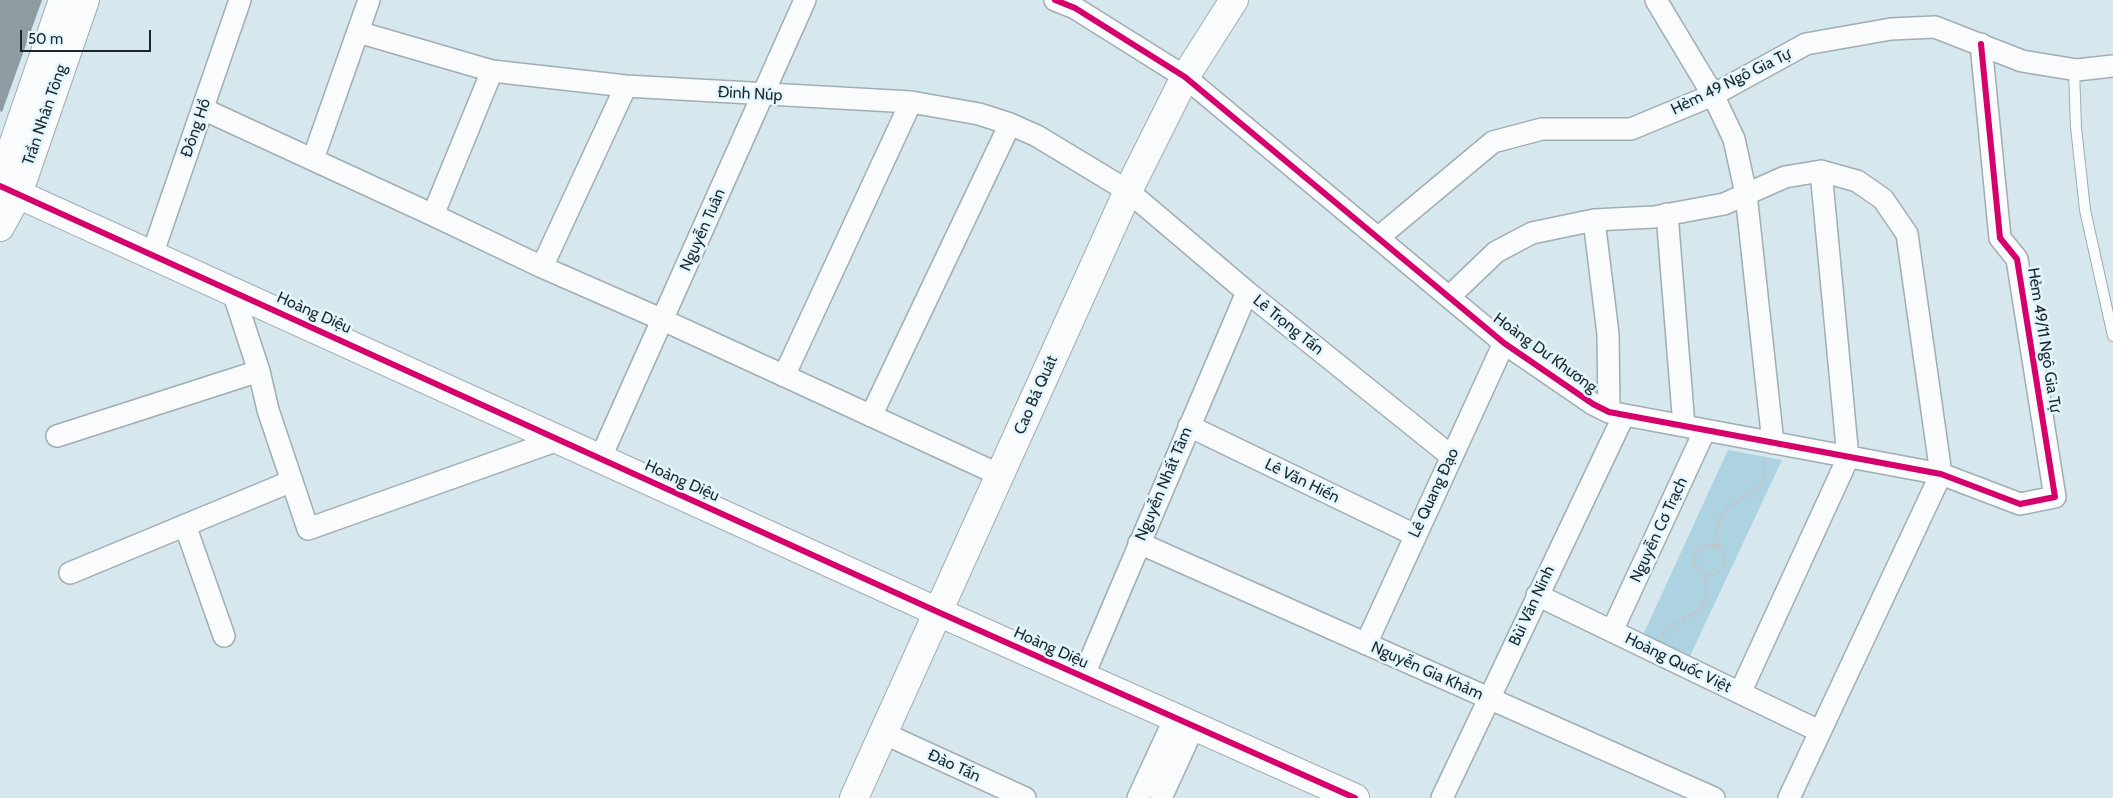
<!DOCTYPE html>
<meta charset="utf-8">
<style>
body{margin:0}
#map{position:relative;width:2113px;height:798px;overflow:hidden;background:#d6e7ee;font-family:Cabin,sans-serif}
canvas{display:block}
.scale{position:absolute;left:20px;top:30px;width:131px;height:22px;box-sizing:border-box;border:2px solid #1b272c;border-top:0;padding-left:6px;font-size:15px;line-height:18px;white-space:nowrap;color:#1b272c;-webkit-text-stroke:4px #e3f6fe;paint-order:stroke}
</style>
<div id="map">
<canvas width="2113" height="798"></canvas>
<div class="scale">50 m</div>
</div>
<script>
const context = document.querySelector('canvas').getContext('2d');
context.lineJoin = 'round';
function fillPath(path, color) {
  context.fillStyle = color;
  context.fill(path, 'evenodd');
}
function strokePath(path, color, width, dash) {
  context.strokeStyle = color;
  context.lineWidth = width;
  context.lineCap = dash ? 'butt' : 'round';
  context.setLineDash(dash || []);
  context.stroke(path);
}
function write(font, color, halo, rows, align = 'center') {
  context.font = font + ' Cabin,sans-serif';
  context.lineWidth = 5;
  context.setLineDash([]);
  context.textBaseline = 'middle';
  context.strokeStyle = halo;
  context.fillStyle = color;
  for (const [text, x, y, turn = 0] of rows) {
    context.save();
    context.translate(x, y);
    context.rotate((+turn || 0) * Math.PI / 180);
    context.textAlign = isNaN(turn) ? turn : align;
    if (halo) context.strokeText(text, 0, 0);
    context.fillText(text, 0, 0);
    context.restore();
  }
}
fillPath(new Path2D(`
 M1728 450 1782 460 1690 656 1643 635Z`), '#add2e1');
fillPath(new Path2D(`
 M0 0H42L2 112 0 111Z`), '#8e9ca2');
const lane = new Path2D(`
 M2074 70 2076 127 2085 210 2113 336`);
const street = new Path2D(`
 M1055 0 1075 8 1185 77 1504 343 1593 404 1609 412 1941 474 2020 504 2055 497 2017 259 2000 238 1981 44
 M1656 0 1713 95 1734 139 1746 194 1773 443
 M358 32 492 71 626 86 911 102 979 114 1010 124 1037 136 1128 191 1247 292 1451 456
 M203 109 433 215 542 267 663 320 1000 475
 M313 159 369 0
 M1667 214 1684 426
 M433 215 492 71
 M1594 220 1608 334 1609 412
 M1379 237 1493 142 1542 129H1631L1713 95 1806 44 1891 29 1935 27 2022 61 2077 70 2113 66
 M152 255 240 0
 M542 267 626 86
 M233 292 259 371 268 410 308 529 558 440
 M1450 296 1496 252 1532 233 1594 220 1654 217 1724 204 1785 177 1821 171 1857 181 1883 199 1907 234 1941 474 1789 798
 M784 376 911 102
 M871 416 1010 124
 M1189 426 1415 535
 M57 436 259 371
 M600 459 805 0
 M185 525 224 636
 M1139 543 1714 798
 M70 573 292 481
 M1537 595 1819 731
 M1612 631 1705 430
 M1366 644 1504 343
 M1083 677 1247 292
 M1740 693 1848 458 1821 171
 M883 733 1025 798
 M1138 798 1175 718
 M1161 798 1194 726
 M1442 798 1624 415`);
const secondary = new Path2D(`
 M0 183 63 0
 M0 186 938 612 1355 798
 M0 227 18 194 85 0
 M854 798 1128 191 1185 77 1234 0`);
strokePath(lane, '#a0adb2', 12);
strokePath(street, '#a0adb2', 24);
strokePath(secondary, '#a0adb2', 30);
strokePath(new Path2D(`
 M1694 560a15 15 0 1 1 30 0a15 15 0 1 1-30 0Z
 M1718 548C1709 485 1765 515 1765 460
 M1662 635C1679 610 1714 624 1705 575`), '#c1c6c9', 3, [4, 2.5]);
strokePath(lane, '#f9fbfc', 10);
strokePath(street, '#f9fbfc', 21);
strokePath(secondary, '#f9fbfc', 28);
strokePath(new Path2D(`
 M1055 0 1075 8 1185 77 1504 343 1593 404 1609 412 1941 474 2020 504 2055 497 2017 259 2000 238 1981 44
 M0 186 938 612 1355 798`), '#d6006c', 6);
write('16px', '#1b272c', '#e3f6fe', [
 ["Hẻm 49 Ngô Gia Tự",1731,82,-26],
 ["Đinh Núp",750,94,3],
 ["Trần Nhân Tông",45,115,-71],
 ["Đông Hồ",196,128,-71],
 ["Nguyễn Tuân",703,230,-66],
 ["Hoàng Diệu",314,313,24],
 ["Lê Trọng Tấn",1288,325,39],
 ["Hẻm 49/11 Ngô Gia Tự",2044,340,81],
 ["Hoàng Dư Khương",1545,353,36],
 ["Cao Bá Quát",1036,395,-66],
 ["Hoàng Diệu",682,481,24],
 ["Lê Văn Hiến",1302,481,26],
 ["Nguyễn Nhất Tâm",1164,484,-67],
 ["Lê Quang Đạo",1434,493,-65],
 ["Nguyễn Cơ Trạch",1659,530,-65],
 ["Bùi Văn Ninh",1532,606,-65],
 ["Hoàng Diệu",1051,648,24],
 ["Hoàng Quốc Việt",1678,663,26],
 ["Nguyễn Gia Khảm",1427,671,24],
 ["Đào Tấn",954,766,25]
]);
</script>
